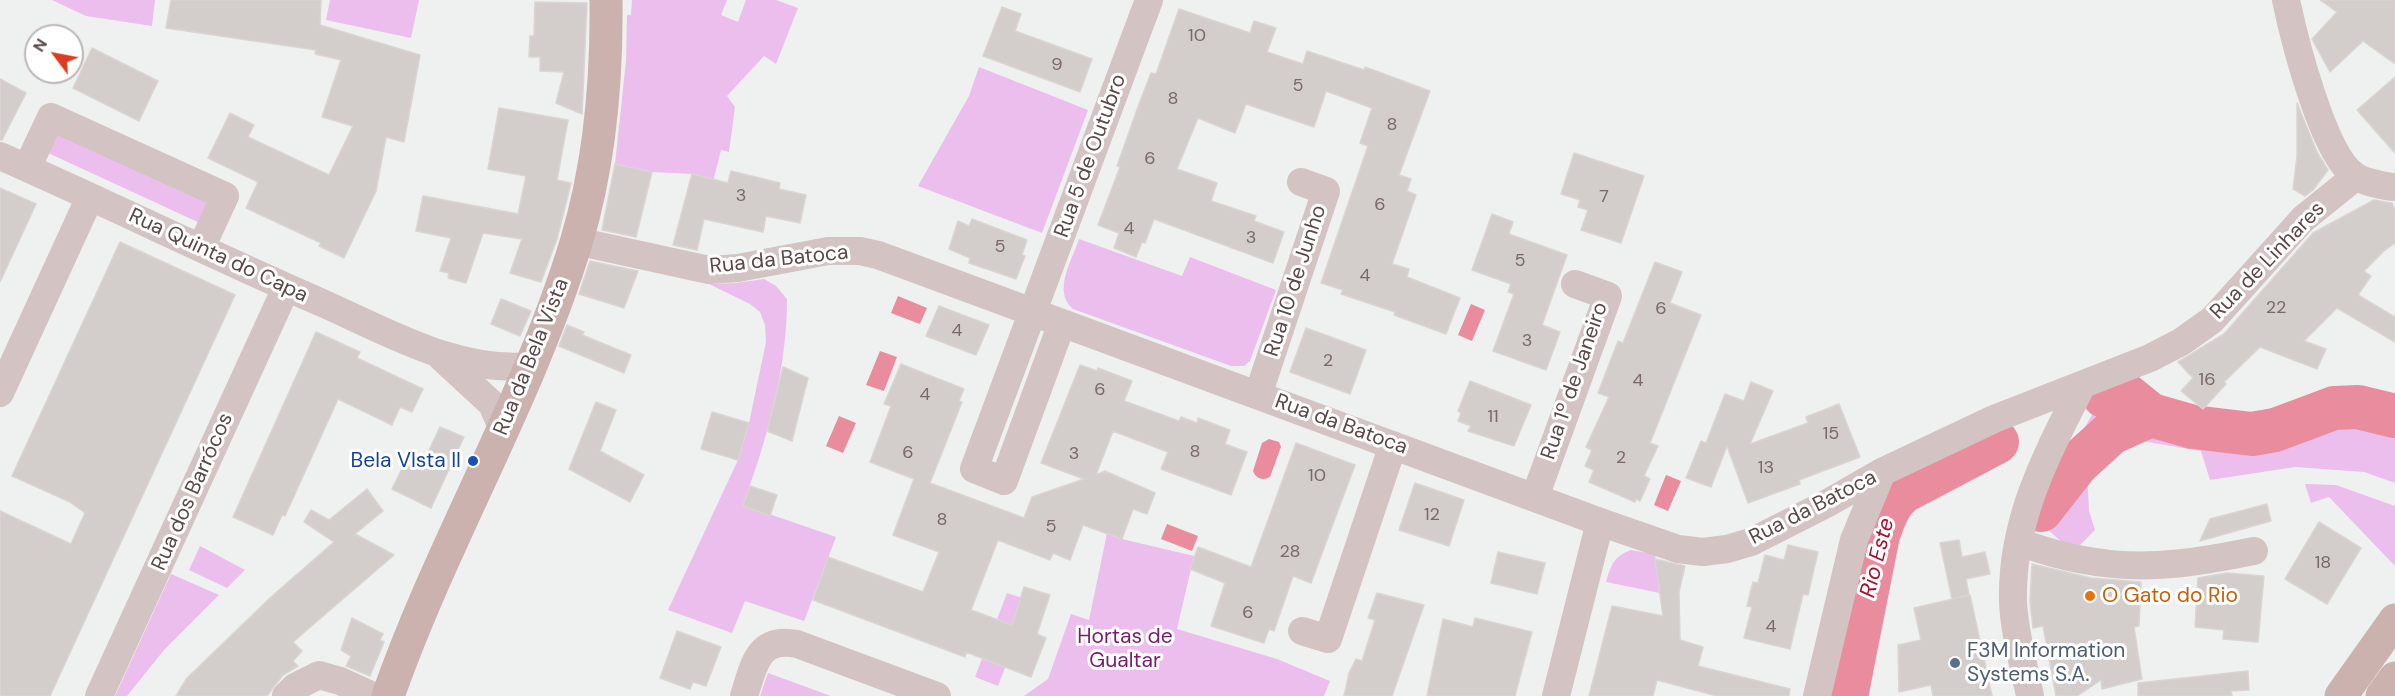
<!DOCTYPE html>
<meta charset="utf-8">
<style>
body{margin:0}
#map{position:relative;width:2395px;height:696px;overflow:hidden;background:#eef1f0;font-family:"DM Sans",sans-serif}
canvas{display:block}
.north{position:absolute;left:24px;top:24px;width:60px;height:60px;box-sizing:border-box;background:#fff;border:2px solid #bdb6b5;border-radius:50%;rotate:302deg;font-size:16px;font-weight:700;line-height:24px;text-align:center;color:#5b4847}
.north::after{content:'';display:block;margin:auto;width:21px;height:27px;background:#da3d1f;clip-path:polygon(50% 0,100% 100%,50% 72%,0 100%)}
</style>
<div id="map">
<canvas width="2395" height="696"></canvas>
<div class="north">N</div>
</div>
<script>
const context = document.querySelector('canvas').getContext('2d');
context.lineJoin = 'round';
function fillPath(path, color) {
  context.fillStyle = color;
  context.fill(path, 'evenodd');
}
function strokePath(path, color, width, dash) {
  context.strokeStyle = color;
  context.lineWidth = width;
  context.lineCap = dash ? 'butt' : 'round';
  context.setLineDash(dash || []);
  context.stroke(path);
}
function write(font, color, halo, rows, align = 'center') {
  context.font = font + ' "DM Sans",sans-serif';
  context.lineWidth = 6;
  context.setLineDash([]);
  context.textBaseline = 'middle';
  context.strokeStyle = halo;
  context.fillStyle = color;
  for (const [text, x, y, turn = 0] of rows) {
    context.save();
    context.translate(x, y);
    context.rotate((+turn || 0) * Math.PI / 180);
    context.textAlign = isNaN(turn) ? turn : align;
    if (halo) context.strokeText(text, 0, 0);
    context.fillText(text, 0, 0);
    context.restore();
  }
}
fillPath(new Path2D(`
 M52 0H155L152 26 86 16Z
 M330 0H419L411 38 326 20Z
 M632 0H727L721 15 738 22 746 0H776L798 8 776 64 764 56 727 96 735 107 729 152 721 150 710 194 711 179 692 174 652 172 615 164 626 61 627 15H631Z
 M979 67 1088 110 1042 233 918 186 969 96Z
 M56 131 211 203 202 224 46 152Z
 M1079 239 1182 276 1190 257 1276 290 1250 361 1244 366H1231L1073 309C1052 291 1072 261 1079 239Z
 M764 279 776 286 787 299C787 370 767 439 743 505L836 537 804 621 745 601 732 633 668 610 738 460 749 423 766 342 765 325 760 312 750 304 709 284 736 283Z
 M2137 380 2150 397 2203 409 2256 425 2293 415 2325 404 2340 391 2374 393 2395 398V483L2364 472 2295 467 2210 480 2201 451 2124 438 2087 468 2089 511 2095 530 2073 552 2045 527 2039 514 2044 496 2099 403 2117 386Z
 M2008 445 2007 456 1929 493 1899 521 1890 544 1887 590 1869 696H1856L1883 543C1888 530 1893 516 1901 504 1915 485 1984 457 2008 445Z
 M2305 484 2336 485 2395 506V566L2329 497 2311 503Z
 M1107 533 1122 539 1194 556 1177 629 1277 659 1330 681 1324 696H1024L1048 679 1071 614 1089 620Z
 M200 546 245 570 227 588 189 570Z
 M1631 550 1655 554 1660 593 1606 582C1611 565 1614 556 1631 550Z
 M171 574 219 595 164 650 127 696H115Z
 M1007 593 1031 601 998 686 975 677Z
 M768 673 831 696H760Z`), '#ecbeed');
fillPath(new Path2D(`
 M898 296 927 308 920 324 891 313Z
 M1471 304 1485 310 1472 341 1458 335Z
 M880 351 897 357 884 391 866 385Z
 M839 416 856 423 843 453 826 446Z
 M1269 439 1279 442 1281 447 1270 477C1263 481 1256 479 1253 471L1262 443Z
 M1666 475 1681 481 1668 511 1654 505Z
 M1167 524 1198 536 1192 551 1161 539Z`), '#e98c9e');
strokePath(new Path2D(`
 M2104 396 2125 394 2151 415
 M2041 510 2077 464 2111 433 2151 415 2193 427 2252 434 2275 430 2334 408 2358 407 2395 416
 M1846 696 1878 535C1884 518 1889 502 1904 491L1997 442`), '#e98c9e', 44);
const building = new Path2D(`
 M171 0H321L320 25 420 55 404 142 386 137 376 191 344 258 319 246 321 243 246 208 258 182 208 158 230 113 254 125 248 137 329 175 353 126 322 117 341 60 315 54 316 50 166 28Z
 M2320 0H2395V64L2363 41 2330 72 2312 39 2337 12Z
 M535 2 587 3 582 114 556 103 564 72 540 71V57H529L530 36H534Z
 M1002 7 1021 14 1015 31 1092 59 1080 92 983 56Z
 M1179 9 1250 33 1254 21 1276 28 1267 52 1303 64 1307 51 1364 70 1365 67 1430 91 1399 175 1411 179 1407 191 1416 195 1392 264 1409 269 1407 277 1460 298 1446 334 1394 315 1395 312 1341 294 1343 290 1321 283 1368 146 1360 143 1372 108 1326 91 1314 127 1246 104 1235 133 1198 118 1177 169 1217 183 1211 201 1256 216 1254 221 1284 232 1273 263 1154 219 1145 243 1142 242 1136 257 1114 248 1119 233 1098 225 1120 167 1117 166 1139 104 1151 73 1156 74Z
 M92 48 158 81 139 121 73 88Z
 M2395 77V153L2357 110Z
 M0 79 26 93 2 140H0Z
 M2297 103 2317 152 2328 170 2313 190 2305 196 2293 189 2297 156Z
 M499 108 568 120 557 180 571 183 557 239 541 282 510 273 522 239 483 233 466 283 448 278 449 273 440 271 451 238 416 231 423 196 518 214 526 176 488 169Z
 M1574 153 1644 176 1621 243 1581 230 1588 210 1578 207 1580 200 1561 194Z
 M615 164 652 172 636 237 602 230Z
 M731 171 780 183 779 189 806 195 800 223 766 216 763 232 704 219 697 250 673 245 692 174 728 183Z
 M0 188 36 204 0 282Z
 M2374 200 2392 203 2395 210V243L2384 251 2364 271 2371 276 2358 295 2395 317V342L2337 308 2304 341 2326 349 2317 369 2260 347 2224 382 2226 384 2203 409 2181 391 2193 378 2178 362 2224 334 2313 233Z
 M1492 214 1513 222 1509 234 1567 255 1542 325 1560 332 1546 370 1493 351 1514 294 1508 292 1511 284 1472 270Z
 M972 219 1027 240 1022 255 1025 256 1016 279 969 263 970 258 949 249 958 221 969 226Z
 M120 242 235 295 50 696H0V511L71 544 85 513 70 502 12 476Z
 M590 261 638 271 624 308 579 294Z
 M1655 262 1682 272 1670 303 1701 315 1650 443 1658 446 1644 476 1650 479 1640 501 1636 499 1635 502 1589 482 1594 470 1585 466 1592 450 1586 447 1609 397 1598 393 1618 341 1623 343Z
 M501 299 531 311 520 336 491 324Z
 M939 306 989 325 976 355 926 336Z
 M567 325 584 332 582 335 631 355 624 373 559 346Z
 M1306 328 1366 350 1350 394 1290 372Z
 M316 332 360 352 357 358 423 389 412 412 400 407 392 425 338 399 285 516 282 515 273 535 233 517Z
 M901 364 964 389 959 401 962 402 930 483 1024 518 1032 497 1084 479 1041 463 1080 365 1097 371 1098 368 1132 381 1124 401 1179 421 1181 417 1197 423 1198 418 1230 430 1225 444 1247 452 1231 495 1161 469 1168 452 1113 431 1096 475 1105 471 1155 493 1147 514 1133 509 1122 539 1083 525 1070 560 1053 553 1050 560 998 540 971 610 1012 625 1024 587 1050 595 1037 634 1046 638 1031 677 966 652 965 657 813 600 828 557 923 592 939 552 893 535 914 479 870 462 891 406 884 404Z
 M783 367 808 378 792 441 767 431Z
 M1470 381 1531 405 1514 446 1468 431 1471 426 1458 421 1461 413 1458 411Z
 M1751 382 1773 391 1750 444 1808 423 1806 417 1839 404 1860 457 1799 480 1800 484 1748 503 1727 446 1711 487 1686 478 1701 441 1706 443 1725 394 1744 401Z
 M596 402 616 410 600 451 644 475 630 502 569 469Z
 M712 412 749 423 738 460 701 449Z
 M440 427 464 437 431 508 392 489 409 454 424 461Z
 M1296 443 1355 465 1311 583 1293 576 1274 631 1269 629 1264 643 1211 626 1225 583 1190 569 1198 547 1251 567Z
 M1415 483 1464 500 1449 546 1399 530Z
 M750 486 777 495 770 516 743 506Z
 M367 489 383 511 355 534 394 555 293 642 302 651 293 661 298 666 283 675 267 696H176L187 678 271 597 334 542 304 522 311 510 329 520Z
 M2267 504 2271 521 2200 541 2210 519Z
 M2319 522 2361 548 2327 604 2285 579Z
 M1959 540 1962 557 1985 552 1990 574 1966 579 1969 595 1952 599 1940 543Z
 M1788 545 1818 552 1808 595 1803 594 1790 649 1744 638 1752 607 1747 606 1753 582 1758 583 1765 555 1784 560Z
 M1498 552 1545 563 1537 594 1491 583Z
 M1655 559 1685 566 1679 592 1680 640 1703 647 1698 666 1790 689 1789 696H1717L1657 680 1653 696H1589L1612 606 1663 616Z
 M2032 564 2091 578 2141 582 2139 626 2134 627 2142 679 2102 689 2101 680 2077 696H2056L2043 626 2033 628 2030 601Z
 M2226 573 2264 576 2258 642 2223 639 2224 630 2195 627 2198 578Z
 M1377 593 1424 605 1392 696H1344L1349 673 1356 659 1362 661 1375 620 1368 618Z
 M1970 595 1992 696H1933L1931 685 1899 692 1898 645 1921 640 1914 608Z
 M352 618 383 634 380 640 384 642 370 676 346 666 351 656 341 650Z
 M1475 618 1532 632 1515 696H1427L1443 619 1473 627Z
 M677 631 721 647 706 686 693 682 690 689 660 678Z
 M2248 671 2249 690 2231 691 2232 696H2138V683Z`);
fillPath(building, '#d3cdcb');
strokePath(building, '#dad5d2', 1.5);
strokePath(new Path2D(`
 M2286 0C2294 38 2323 155 2355 176 2361 181 2387 187 2395 187
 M0 156C107 203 212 255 320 302 386 331 456 373 531 366
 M27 168 51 117 225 196 201 248
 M576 241 709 270 738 268 828 251H860L878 255 1600 522 1678 549 1703 552 1727 549 1751 542 1826 504 1882 472 1994 419 2150 358 2181 342 2212 320 2303 219 2355 177
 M1062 323 1004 481 974 469 1149 0
 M441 357 492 404 503 429
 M0 393 90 197
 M1258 395 1326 191 1301 182
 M1535 497 1608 296 1575 284
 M2019 542C2067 560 2120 569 2172 564 2200 562 2227 556 2254 551
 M1302 631 1328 639 1393 445
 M99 696 286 288
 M286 696 295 687 319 675 340 681 373 696
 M744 696C754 666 757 636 797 644L937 696
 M1556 696 1600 522
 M1817 696 1854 540 1882 472
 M2030 696C2024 665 2014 632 2013 601 2011 520 2047 454 2082 385`), '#d3c3c2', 28);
strokePath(new Path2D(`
 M388 696C442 542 528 400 576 243 600 164 607 81 606 0
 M2341 696 2395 620
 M2382 696 2395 678`), '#ccb2af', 33);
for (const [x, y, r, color] of [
 [473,461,6,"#1a4fb4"],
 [2090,596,6,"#e8710a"],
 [1955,663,6,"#5c6f8a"]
]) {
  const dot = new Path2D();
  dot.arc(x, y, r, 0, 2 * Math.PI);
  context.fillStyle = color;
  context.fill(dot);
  strokePath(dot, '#fff', 2);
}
write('18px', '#796968', null, [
 ["10",1197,36],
 ["9",1057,65],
 ["5",1298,86],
 ["8",1173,99],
 ["8",1392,125],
 ["6",1150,159],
 ["3",741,196],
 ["7",1604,197],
 ["6",1380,205],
 ["4",1129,229],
 ["3",1251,238],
 ["5",1000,247],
 ["5",1520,261],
 ["4",1365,276],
 ["22",2276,308],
 ["6",1661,309],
 ["4",957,331],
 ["3",1527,341],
 ["2",1328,361],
 ["16",2207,380],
 ["4",1638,381],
 ["6",1100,390],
 ["4",925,395],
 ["11",1493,417],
 ["15",1831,434],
 ["8",1195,452],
 ["6",908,453],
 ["3",1074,454],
 ["2",1621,458],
 ["13",1766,468],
 ["10",1317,476],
 ["12",1432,515],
 ["8",942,520],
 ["5",1051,527],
 ["28",1290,552],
 ["18",2323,563],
 ["6",1248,613],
 ["4",1771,627]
]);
write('21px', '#5b4847', '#fff', [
 ["Rua 5 de Outubro",1091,156,-70],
 ["Rua Quinta do Capa",218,256,25],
 ["Rua da Batoca",779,260,-6],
 ["Rua de Linhares",2268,261,-46],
 ["Rua 10 de Junho",1296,281,-72],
 ["Rua da Bela Vista",532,357,-68],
 ["Rua 1º de Janeiro",1575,381,-71],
 ["Rua da Batoca",1341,425,20],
 ["Rua dos Barrócos",193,492,-66],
 ["Rua da Batoca",1813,508,-27]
]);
write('21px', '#164399', '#fff', [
 ["Bela VIsta II",461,461]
], 'right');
write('21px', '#c56008', '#fff', [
 ["O Gato do Rio",2102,596]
], 'left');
write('21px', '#7a1a71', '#fff', [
 ["Hortas de",1125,637],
 ["Gualtar",1125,661]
]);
write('21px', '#4e5e75', '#fff', [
 ["F3M Information",1967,651],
 ["Systems S.A.",1967,675]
], 'left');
write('italic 22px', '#a4112d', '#fff', [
 ["Rio Este",1878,558,-76]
]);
</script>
